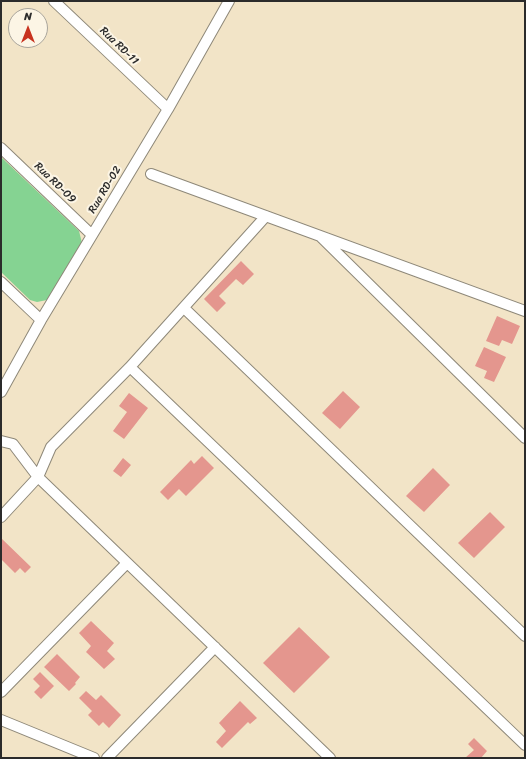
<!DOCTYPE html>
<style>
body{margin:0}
#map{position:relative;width:526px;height:759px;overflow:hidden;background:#f2e4c7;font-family:Sriracha,sans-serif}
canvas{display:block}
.frame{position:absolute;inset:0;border:2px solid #2b2b2b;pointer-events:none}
.north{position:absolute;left:8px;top:8px;width:40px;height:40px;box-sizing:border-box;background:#fcf5e5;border:1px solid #a8a49b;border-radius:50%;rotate:0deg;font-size:11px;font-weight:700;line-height:16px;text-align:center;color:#2b2b2b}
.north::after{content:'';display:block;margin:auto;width:14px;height:18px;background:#c8321e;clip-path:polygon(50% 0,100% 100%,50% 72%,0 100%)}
</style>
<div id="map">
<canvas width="526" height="759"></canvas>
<div class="frame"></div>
<div class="north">N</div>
</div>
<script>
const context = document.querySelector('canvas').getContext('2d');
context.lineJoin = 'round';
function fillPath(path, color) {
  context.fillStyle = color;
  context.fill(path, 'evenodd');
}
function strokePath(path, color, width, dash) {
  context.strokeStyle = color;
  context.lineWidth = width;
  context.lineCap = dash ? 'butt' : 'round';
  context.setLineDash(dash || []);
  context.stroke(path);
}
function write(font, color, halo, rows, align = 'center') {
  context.font = font + ' Sriracha,sans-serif';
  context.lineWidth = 4;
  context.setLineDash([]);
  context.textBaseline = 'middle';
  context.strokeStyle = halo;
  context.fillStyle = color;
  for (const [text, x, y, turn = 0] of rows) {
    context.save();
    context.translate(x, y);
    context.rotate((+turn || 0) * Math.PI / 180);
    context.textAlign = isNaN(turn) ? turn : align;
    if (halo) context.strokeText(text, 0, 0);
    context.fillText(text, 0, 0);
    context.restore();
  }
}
fillPath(new Path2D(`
 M1 157 79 231 82 243 47 300 37 302 30 300 1 272Z`), '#85d392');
fillPath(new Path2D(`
 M241 261 254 274 243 285 236 279 219 296 226 303 217 312 204 299Z
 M497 316 520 326 512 344 502 340 499 346 486 341Z
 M484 347 506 357 494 382 484 378 487 371 475 366Z
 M343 391 360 407 340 429 322 413Z
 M129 393 148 408 124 439 113 431 127 412 119 406Z
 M202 456 214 468 186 496 179 489 168 500 160 492 191 460 194 464Z
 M123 458 131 465 121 477 113 471Z
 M433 468 450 485 424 512 406 496Z
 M490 512 505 527 474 558 458 543Z
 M1 538 31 567 25 573 20 568 15 573 1 559Z
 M91 621 114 643 107 651 115 659 104 669 86 652 91 646 79 633Z
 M299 627 330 657 294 693 263 663Z
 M57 654 80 677 75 683 76 684 69 691 44 667Z
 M40 672 54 686 41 699 34 692 40 686 33 679Z
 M86 691 96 700 101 695 121 715 109 728 103 722 99 726 88 715 92 711 79 698Z
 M240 701 257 718 250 724 248 722 222 748 216 742 226 731 219 723Z
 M474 738 487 751 481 758H465L474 750 468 744Z`), '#e4968e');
const street = new Path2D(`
 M54 1 168 109
 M1 148 92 235
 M151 174 525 311
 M321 237 525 438
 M1 282 41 320
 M184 308 525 636
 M130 367 525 745
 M1 392 41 320 168 109 229 1
 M1 441 13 444 38 477 330 758
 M1 517 38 477 51 447 130 367 266 216
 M1 692 127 563
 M1 720 94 758
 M107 758 215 647`);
strokePath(street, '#8e8879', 12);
strokePath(street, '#fff', 10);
write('11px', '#2b2b2b', '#fcf5e5', [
 ["Rua RD-11",119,46,44],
 ["Rua RD-09",55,183,44],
 ["Rua RD-02",105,190,-59]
]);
</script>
